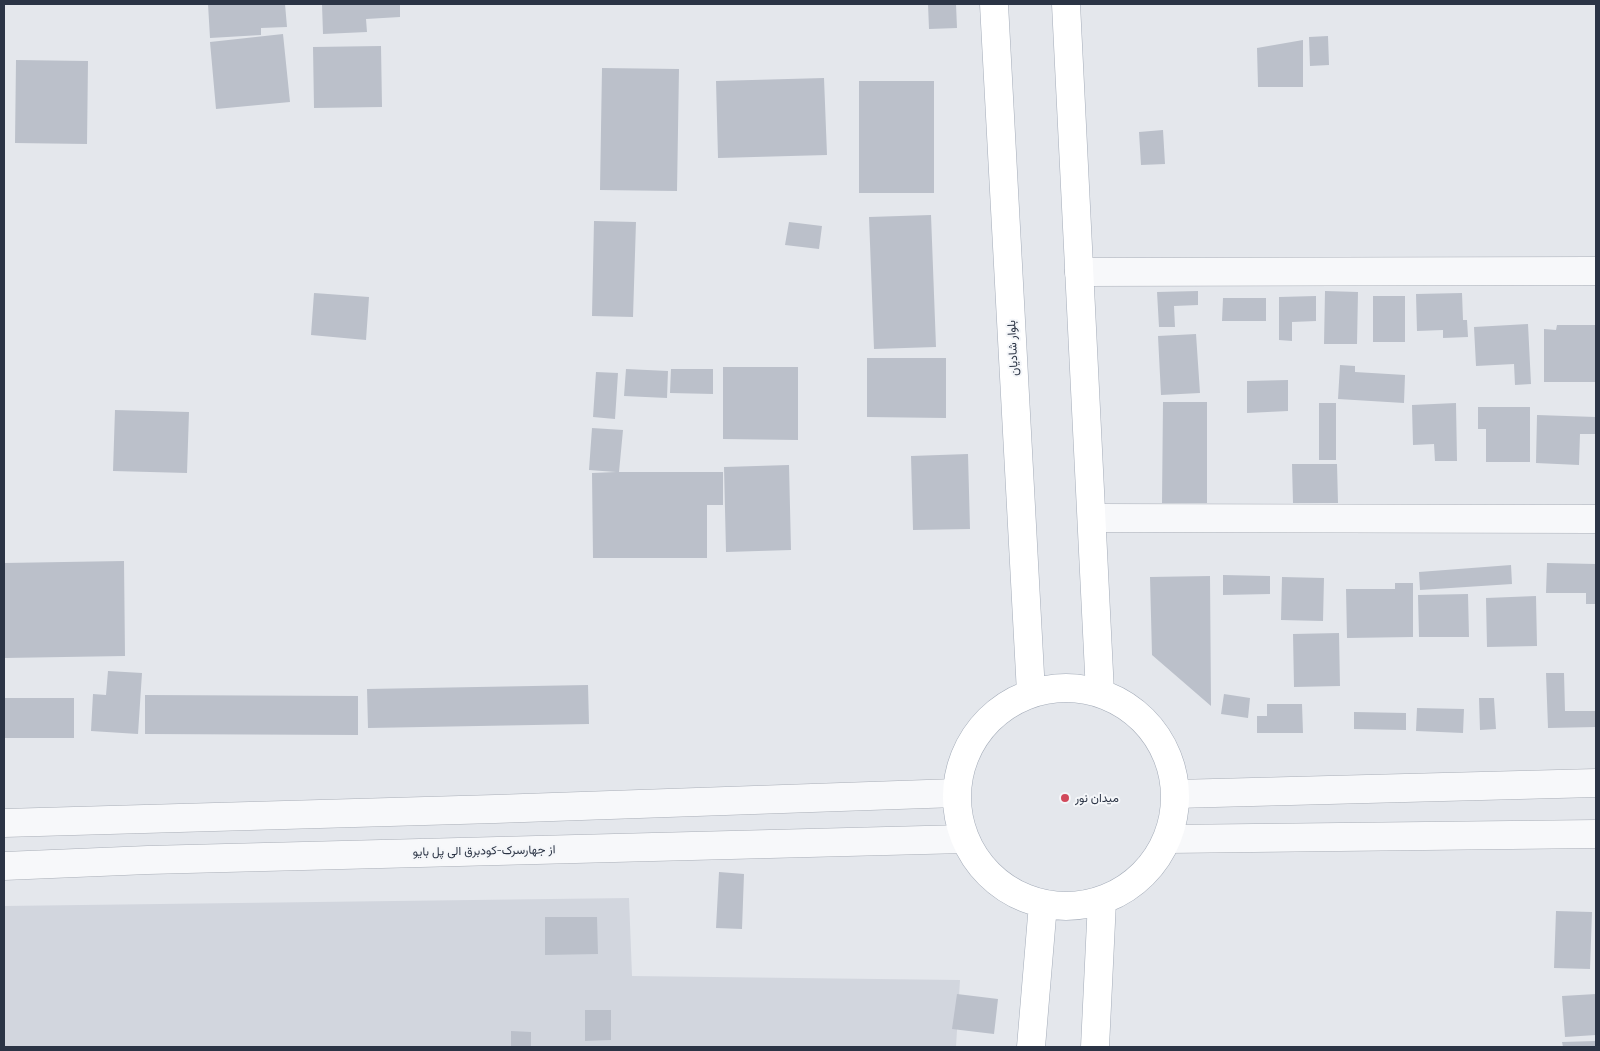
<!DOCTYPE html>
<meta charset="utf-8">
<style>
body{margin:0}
#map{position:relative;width:1600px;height:1051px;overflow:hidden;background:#e4e7ec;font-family:Figtree,sans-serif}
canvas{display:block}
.frame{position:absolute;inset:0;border:5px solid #2b3445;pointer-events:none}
</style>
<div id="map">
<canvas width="1600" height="1051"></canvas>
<div class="frame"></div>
</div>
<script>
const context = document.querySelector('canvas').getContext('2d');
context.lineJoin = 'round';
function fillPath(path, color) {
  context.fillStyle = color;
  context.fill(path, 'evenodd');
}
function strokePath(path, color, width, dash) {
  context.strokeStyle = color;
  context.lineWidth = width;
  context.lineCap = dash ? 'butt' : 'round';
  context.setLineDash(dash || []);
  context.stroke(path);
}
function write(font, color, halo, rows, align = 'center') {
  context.font = font + ' Figtree,Vazirmatn,sans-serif';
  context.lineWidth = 4;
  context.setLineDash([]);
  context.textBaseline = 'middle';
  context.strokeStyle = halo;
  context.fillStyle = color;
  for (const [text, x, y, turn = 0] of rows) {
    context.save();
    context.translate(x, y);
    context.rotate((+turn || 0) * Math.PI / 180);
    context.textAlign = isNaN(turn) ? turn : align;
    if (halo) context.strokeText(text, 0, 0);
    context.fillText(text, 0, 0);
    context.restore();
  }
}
fillPath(new Path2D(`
 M629 898 632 976 960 980 956 1047H4V906Z`), '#d2d6de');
fillPath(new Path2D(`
 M208 4H285L287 27 261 28V35L210 38Z
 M322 4H400V17L366 19 367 32 323 34Z
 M928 4H956L957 28 929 29Z
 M283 34 290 102 216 109 210 42Z
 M1328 36 1329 65 1310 66 1309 37Z
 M1303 40V87H1258L1257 48Z
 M381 46 382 107 314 108 313 47Z
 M16 60 88 61 87 144 15 143Z
 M602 68 679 69 677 191 600 190Z
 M824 78 827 155 718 158 716 81Z
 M859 81H934V193H859Z
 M1163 130 1165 164 1141 165 1139 132Z
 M931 215 936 347 874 349 869 217Z
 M594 221 636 222 633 317 592 316Z
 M789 222 822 226 819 249 785 245Z
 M1198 291V305L1174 306 1175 327H1159L1157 292Z
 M1325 291 1358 292 1357 344H1324Z
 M314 293 369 297 366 340 311 335Z
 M1462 293 1463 320H1467L1468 337 1443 338V330L1417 331 1416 294Z
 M1316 296V321L1292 322V341L1279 340V297Z
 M1373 296H1405V342H1373Z
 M1223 298H1266V321H1222Z
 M1528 324 1531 384 1515 385 1514 364 1476 366 1474 327Z
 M1557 325H1596V382H1544V329L1556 330Z
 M1196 334 1200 393 1161 395 1158 336Z
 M867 358H946V418L867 417Z
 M1340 365 1355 366V372L1405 375 1404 403 1338 399Z
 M723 367H798V440L723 439Z
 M626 369 668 371 667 398 624 396Z
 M671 369H713V394L670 393Z
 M596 372 618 373 615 419 593 417Z
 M1288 380V411L1247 413V381Z
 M1163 402H1207V503H1162Z
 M1319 403H1336V460H1319Z
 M1456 403 1457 461H1435L1434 444 1413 445 1412 405Z
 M1478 407H1530V462H1486V429H1478Z
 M115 410 189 412 187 473 113 471Z
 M1537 415 1596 417V434H1580L1579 465 1536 463Z
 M592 428 623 430 619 472H723V505H707V558H593L592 473 616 472 589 470Z
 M968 454 970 529 913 530 911 456Z
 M1292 464H1337L1338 503H1293Z
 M789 465 791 550 726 552 724 467Z
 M124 561 125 656 4 658V563Z
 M1547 563 1596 564V604H1586V593H1546Z
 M1511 565 1512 584 1420 590 1419 572Z
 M1223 575 1270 576V594L1223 595Z
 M1210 576 1211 706 1152 655 1150 577Z
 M1282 577 1324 578 1323 621 1281 620Z
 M1395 583H1413V637L1347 638 1346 589H1395Z
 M1468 594 1469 637H1419L1418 595Z
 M1536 596 1537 646 1487 647 1486 598Z
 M1339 633 1340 686 1294 687 1293 634Z
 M108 671 142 673 138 734 91 731 93 694 106 695Z
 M1546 673H1564L1565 711H1596V727L1548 728Z
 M588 685 589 724 368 728 367 689Z
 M1224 694 1250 698 1248 718 1221 714Z
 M145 695 358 696V735L145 734Z
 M4 698H74V738H4Z
 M1479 698H1494L1496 729 1480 730Z
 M1267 704H1302L1303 733H1257V716H1267Z
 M1417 708 1464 709 1463 733 1416 731Z
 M1354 712 1406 713V730L1354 729Z
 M719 872 744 874 742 929 716 928Z
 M1556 911 1592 912 1590 969 1554 968Z
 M545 917H597L598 954 545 955Z
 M957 994 998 999 994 1034 952 1029Z
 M1596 994V1035L1565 1037 1562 996Z
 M585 1010H611V1040L585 1041Z
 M511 1031 531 1032V1047H511Z
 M1596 1041V1047H1563L1562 1042Z`), '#bbc0ca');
const minor = new Path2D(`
 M1079 272 1596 271
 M1092 518 1596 519
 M1176 794 1596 783
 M4 823 495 809 956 793
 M1168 839 1596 834
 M4 866 148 860 964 839`);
const major = new Path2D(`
 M994 4 1031 693
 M1066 4 1100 693
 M957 797a109 109 0 1 1 218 0a109 109 0 1 1-218 0Z
 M1031 1047 1043 904
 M1095 1047 1102 901`);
strokePath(minor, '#a9aeb7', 29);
strokePath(major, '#a3abb8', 29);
strokePath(minor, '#f7f8fa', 28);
strokePath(major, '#fff', 28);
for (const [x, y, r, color] of [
 [1065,798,5,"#d1495b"]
]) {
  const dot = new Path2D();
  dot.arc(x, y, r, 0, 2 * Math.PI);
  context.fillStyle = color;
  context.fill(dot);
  strokePath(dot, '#f4f6f9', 2);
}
write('12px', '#2b3445', '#f4f6f9', [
 ["بلوار شادیان",1013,348,-93],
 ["از جهارسرک-کودبرق الی پل بایو",484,851,-1]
]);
write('12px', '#2b3445', '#f4f6f9', [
 ["میدان نور",1075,798]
], 'left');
</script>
